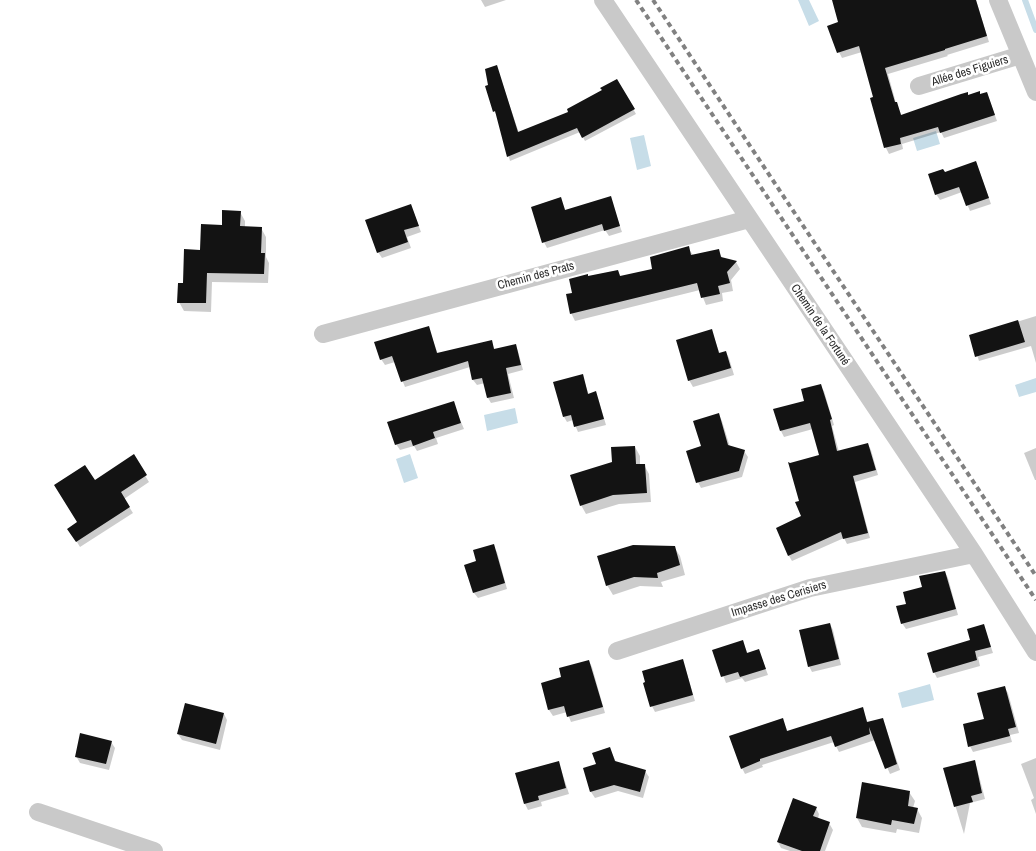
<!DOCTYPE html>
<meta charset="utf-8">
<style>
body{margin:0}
canvas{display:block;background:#fff}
</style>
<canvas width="1036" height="851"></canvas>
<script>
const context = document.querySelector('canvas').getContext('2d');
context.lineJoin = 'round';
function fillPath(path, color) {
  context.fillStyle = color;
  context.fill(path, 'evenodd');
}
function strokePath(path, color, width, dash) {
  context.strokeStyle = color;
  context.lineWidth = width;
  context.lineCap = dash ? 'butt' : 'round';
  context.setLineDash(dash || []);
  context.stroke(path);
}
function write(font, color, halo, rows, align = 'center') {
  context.font = font + ' "Archivo Narrow",sans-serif';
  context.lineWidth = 5;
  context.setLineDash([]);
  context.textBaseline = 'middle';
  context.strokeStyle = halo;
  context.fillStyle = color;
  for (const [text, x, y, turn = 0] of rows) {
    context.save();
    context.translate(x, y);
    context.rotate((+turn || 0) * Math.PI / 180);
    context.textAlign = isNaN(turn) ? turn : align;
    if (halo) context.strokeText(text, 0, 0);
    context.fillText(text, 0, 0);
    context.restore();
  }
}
fillPath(new Path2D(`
 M798 0H809L819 21 809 26Z
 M936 131 940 144 917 151 913 138Z
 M644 135 651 166 637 170 630 138Z
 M1036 378V392L1019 397 1015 385Z
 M515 408 518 423 487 431 484 415Z
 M410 454 418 478 404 483 396 459Z
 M930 684 934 700 902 708 898 693Z`), '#c7dde8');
fillPath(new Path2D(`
 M481 0H506L485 7Z
 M838 0H976L989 42 947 55 948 56 888 74 896 103 902 116 968 96 987 93 997 121 944 138 941 132 902 144 903 149 889 154 886 148 872 99 874 98 862 52 842 58 839 52Z
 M498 71 519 133 570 113 617 80 636 114 585 141 580 132 510 161 497 115 494 111 490 86Z
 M976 162 991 204 970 211 962 192 940 200 936 194 944 174Z
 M610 198 622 232 609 236 605 230 547 248 544 242 560 199 566 211Z
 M413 211 421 232 407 237 411 248 382 258 378 252Z
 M240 212 245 221V228H261L266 237V257L269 263 268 283 212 282 211 312 184 311 179 302 184 284 201 251 223 226Z
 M688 248 693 255 718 251 723 259 736 262 740 269 731 280 733 291 722 293 723 301 706 305 700 290 575 321 571 313 574 294 589 277 618 271 621 277 654 270Z
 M1036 316V363L1031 346 979 361 971 336Z
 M428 327 438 354 491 342 495 350 515 345 518 351 523 370 508 374 514 398 491 403 488 398 485 383 477 385 473 380 470 367 405 387 395 362 385 365 381 359Z
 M711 330 720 354 726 352 729 358 734 375 693 387 689 380Z
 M582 375 589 395 595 393 598 398 606 425 578 432 573 420 567 422 564 417Z
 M820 386 824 391 834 425 832 426 839 452 868 444 871 450 878 475 855 482 870 538 847 544 844 538 792 561 789 556 803 516 800 502 821 456 813 429 784 437 781 431Z
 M453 403 464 429 436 438 438 444 417 451 414 446 400 450 396 444Z
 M719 415 722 421 730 447 744 451 748 457 742 477 701 488 698 482 703 447Z
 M635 447 640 456V465H644L649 474 651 502 619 504 586 514 581 505 614 463Z
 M1036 448V480H1035L1024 453Z
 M133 456 149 482 124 499 133 513 80 547 69 529 79 523 94 481Z
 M493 546 497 552 507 589 478 598 474 593Z
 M674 547 680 556 685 575 661 582 663 587 640 586 613 595 607 585Z
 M945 572 948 578 958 615 906 629 902 623 907 605 923 588Z
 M830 624 833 630 841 665 812 672 809 666Z
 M986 632 993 653 978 657 980 666 937 678 934 672 971 641Z
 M742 641 748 654 759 651 768 675 745 682 742 678 726 683 714 651Z
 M589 661 592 667 605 713 571 722 567 712 553 716 549 710 542 684 563 678Z
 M682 661 685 667 695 701 655 712 652 706Z
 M1004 687 1008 693 1019 733 1010 735 1012 742 973 752 970 746Z
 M862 708 868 723 885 725 900 770 890 774 875 740 839 752 834 742 762 765 763 767 745 774 742 768 782 719 788 732Z
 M224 714 227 720 220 750 182 740 178 734Z
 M111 742 115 748 109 770 80 763 76 756Z
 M610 749 616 762 645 771 649 777 643 798 618 791 595 798 591 792 597 765Z
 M1036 758V814L1031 800 1034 798 1021 764Z
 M974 761 977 768 985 799 970 803 964 834 944 769Z
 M558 763 561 769 569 794 541 802 542 806 528 810 525 804 517 774Z
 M909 792 915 801 913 808 917 809 922 818 919 833 897 829 896 833 862 827 857 818Z
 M816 808 819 814 818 819 829 823 833 830 825 851H790L781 848 778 842Z`), '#0003');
strokePath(new Path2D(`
 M1025 0 1036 30`), '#c7dde8', 6);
fillPath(new Path2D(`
 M832 0H976L987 36 945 49V50L885 68 895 102H897L901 115 961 94 968 92V95L980 91V94L987 92 995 115 940 133 938 127 900 138 901 144 884 148 870 98 873 97 859 46 837 53 827 26 838 22Z
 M497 65 518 132 568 112 567 109 602 90 600 88 617 79 635 109 582 138 577 128 507 157 495 111 493 112 485 86 488 85 485 69Z
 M976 161 989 198 966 206 959 187 935 195 928 174 943 169 945 172Z
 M611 196 620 226 604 231 602 224 542 243 531 207 561 197 565 210Z
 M411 204 419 226 404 230 408 242 377 253 365 220Z
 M222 210 241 211 240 226 262 227 261 253H265L264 274 207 273 206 303H177L178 283H183L184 249 200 250 201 224 222 225Z
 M689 246 691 255 719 249 721 257 737 261 727 272 730 283 718 286 720 294 701 298 697 283 570 314 566 294 572 293 569 279 588 274V276L618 270 620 276 652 269 650 257Z
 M1018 320 1025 342 975 357 969 335Z
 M429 326 437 353 492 340 494 349 516 344 521 365 506 368 511 393 487 398 482 378 472 380 468 361 401 382 392 356 380 360 374 342Z
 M712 329 719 353 726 351 731 368 688 381 676 340Z
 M583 374 588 394 596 391 604 419 574 427 571 415 563 417 553 382Z
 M821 384 832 419 830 420 837 451 868 443 876 470 853 476 868 533 843 539 841 532 788 556 776 528 801 516 795 502 799 501 788 462 790 463 819 455 810 423 780 431 773 409 804 401 801 389Z
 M454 401 461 423 433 432 435 438 413 446 411 440 395 445 387 422Z
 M719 413 728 445 745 450 739 471 696 483 686 451 701 446 693 421Z
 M635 446 636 464H645L647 493 613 495 580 506 570 475 612 462 611 447Z
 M134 454 147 475 121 492 130 507 76 542 67 529 77 522 54 485 85 465 95 480Z
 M494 544 505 583 473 593 464 565 476 561 473 550Z
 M633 545 675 546 680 565 657 573 658 578 634 577 606 586 597 556Z
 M945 571 956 609 901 624 896 606 906 604 903 592 922 587 919 576Z
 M830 623 839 659 808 667 799 630Z
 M984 624 991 647 975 651 977 660 933 673 927 653 970 640 967 629Z
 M743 640 747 653 759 649 766 669 740 677 738 672 721 677 712 650Z
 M683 659 693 695 650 707 643 683 645 682 642 671Z
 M589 660 603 707 567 717 564 706 548 710 541 683 561 677 559 668Z
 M1005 686 1016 727 1008 729 1010 736 968 747 963 724 984 719 977 693Z
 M185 703 224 713 216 744 177 734Z
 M863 707 867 722 883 718 897 764 885 769 869 727 870 734 835 747 831 736 760 759V761L741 769 729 736 783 718 787 731Z
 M80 733 112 741 106 764 75 757Z
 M610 747 615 761 646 770 640 792 614 785 590 792 583 768 596 764 592 753Z
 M975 760 982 793 971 796 973 802 954 807 943 768Z
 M559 761 566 788 538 796 539 800 524 804 515 773Z
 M862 782 910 791 908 806 918 808 914 824 892 820 891 825 856 818Z
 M793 798 817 807 813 816 830 822 820 851H802L777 842Z`), '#131313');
strokePath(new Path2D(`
 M603 0 974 554 1036 652
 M998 0 1036 92
 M919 86 1021 55
 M323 334 749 219
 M617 651 810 588 974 554
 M38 812 154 851`), '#c9c9c9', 18);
strokePath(new Path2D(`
 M636 0 1036 600
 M653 0 1036 576`), '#818181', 4, [5, 4]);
write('12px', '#2c2c2c', '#fff', [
 ["Allée des Figuiers",970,71,-17],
 ["Chemin des Prats",536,276,-15],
 ["Chemin de la Fortuné",820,325,56],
 ["Impasse des Cerisiers",779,599,-17]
]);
</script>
